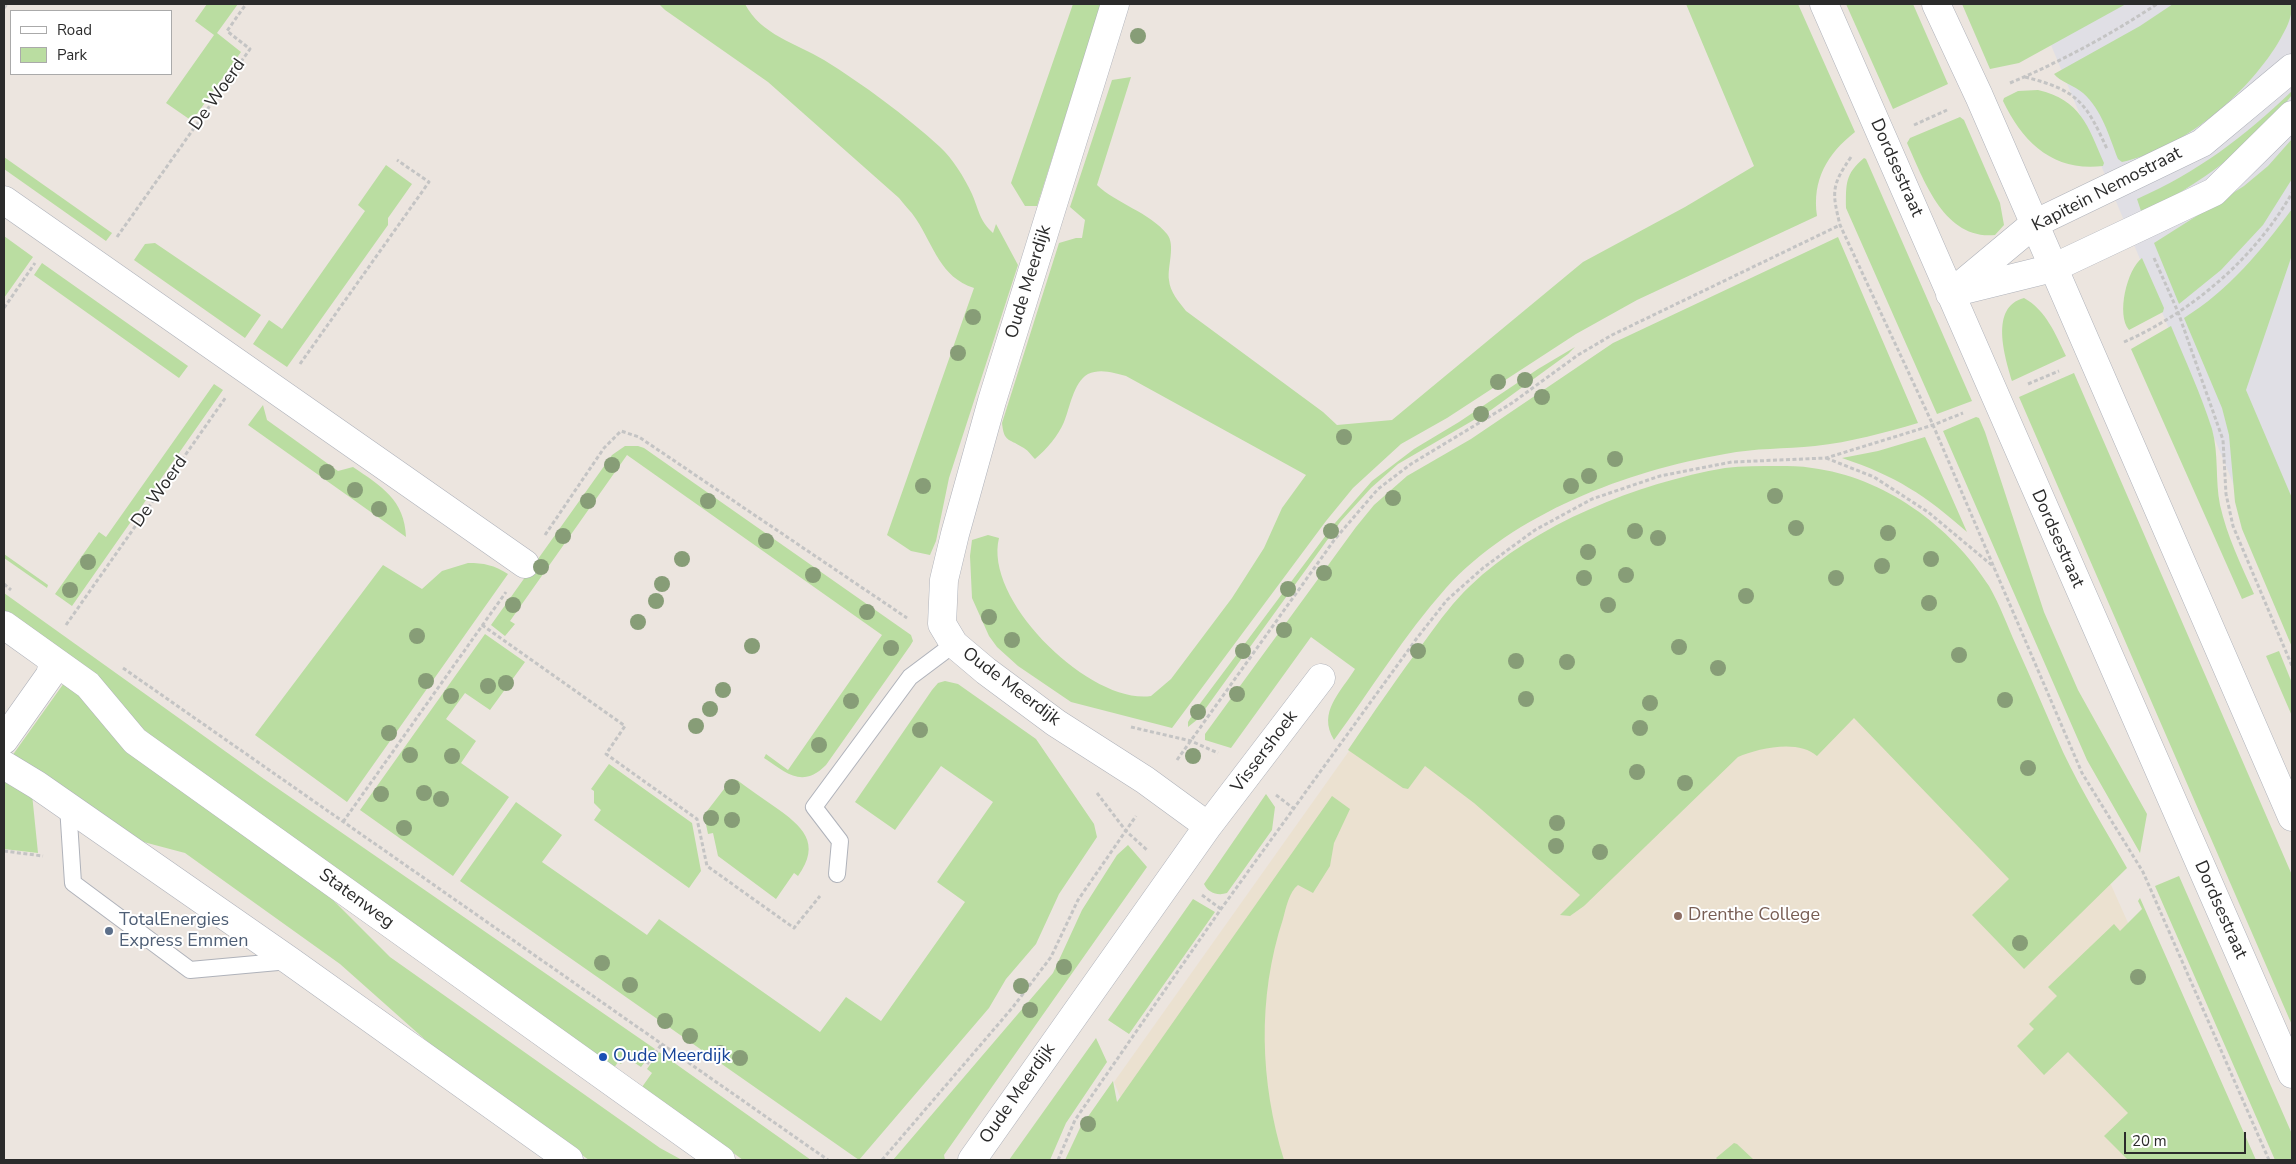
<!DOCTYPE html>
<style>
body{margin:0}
#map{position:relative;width:2296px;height:1164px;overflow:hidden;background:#ece5df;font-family:"Nunito Sans",sans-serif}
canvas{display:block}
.frame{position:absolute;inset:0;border:5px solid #2b2b2b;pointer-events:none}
.legend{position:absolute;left:10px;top:10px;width:162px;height:65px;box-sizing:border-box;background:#fff;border:1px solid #aaa;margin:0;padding:6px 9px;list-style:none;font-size:15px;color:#2b2b2b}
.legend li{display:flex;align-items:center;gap:10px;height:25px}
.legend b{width:25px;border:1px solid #aaa}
.scale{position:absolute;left:2124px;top:1132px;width:122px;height:22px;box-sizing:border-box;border:2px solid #2b2b2b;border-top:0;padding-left:6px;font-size:15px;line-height:18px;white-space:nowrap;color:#2b2b2b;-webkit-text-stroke:4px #fff;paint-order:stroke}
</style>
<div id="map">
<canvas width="2296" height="1164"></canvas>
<div class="frame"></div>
<ul class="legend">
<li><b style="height:6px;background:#fff"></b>Road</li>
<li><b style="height:14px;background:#badda1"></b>Park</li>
</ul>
<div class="scale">20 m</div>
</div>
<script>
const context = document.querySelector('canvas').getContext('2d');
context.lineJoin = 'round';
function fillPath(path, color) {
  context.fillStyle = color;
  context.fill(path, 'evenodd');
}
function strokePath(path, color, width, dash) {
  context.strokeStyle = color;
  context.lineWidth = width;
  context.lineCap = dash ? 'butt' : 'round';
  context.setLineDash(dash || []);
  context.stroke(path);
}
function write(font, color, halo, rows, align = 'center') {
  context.font = font + ' "Nunito Sans",sans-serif';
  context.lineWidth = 4;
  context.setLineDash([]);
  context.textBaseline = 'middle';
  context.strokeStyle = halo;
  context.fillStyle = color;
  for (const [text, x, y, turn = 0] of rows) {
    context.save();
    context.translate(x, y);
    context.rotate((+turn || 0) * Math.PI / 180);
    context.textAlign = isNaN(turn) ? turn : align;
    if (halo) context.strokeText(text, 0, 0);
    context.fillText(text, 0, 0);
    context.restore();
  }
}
fillPath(new Path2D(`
 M2034 4H2292V625Z`), '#e0dfe5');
fillPath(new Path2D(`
 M1549 535 1969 567 2234 1160H1146L1114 1082 1349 751Z`), '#ebe1d0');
fillPath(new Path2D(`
 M207 4H238L217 33 241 52 192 121 166 103 214 35 195 21Z
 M659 4H745C761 35 796 43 824 60 864 85 905 115 940 147 953 159 964 177 972 194 979 210 979 220 993 233L996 224 1018 265 949 478 936 541 930 555 911 551 887 535 974 288C940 277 934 246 916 219 911 211 904 205 899 198L768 82 665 10Z
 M1073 4H1101L1037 206H1025L1011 183Z
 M1686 4H1798L1855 132C1827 154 1812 180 1817 216L1637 300 1576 334 1447 418 1401 444 1353 488 1326 521 1172 728 1071 702 1018 666 997 647 989 636 972 598 970 556 972 540 988 535 999 538C983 601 1091 705 1151 696L1171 679 1232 598 1264 548 1282 508 1306 475 1126 376C1115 373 1100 368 1088 374 1073 383 1070 408 1064 422 1058 436 1047 449 1035 459 1031 455 1027 449 1022 447 1008 438 1004 442 1002 423L1059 243 1076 238H1082L1085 220 1070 207 1112 80 1131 77 1097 185C1117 204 1149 212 1167 234 1176 245 1167 267 1169 280 1170 292 1179 302 1186 311L1323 412 1337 425 1392 420 1583 262 1685 207 1754 166Z
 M1846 4H1913L1948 84 1893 109Z
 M1962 4H2126L2019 63 1990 69Z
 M2173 4H2292C2292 19 2286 29 2278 43 2246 95 2183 149 2122 162L2118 159C2109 136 2102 110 2083 93 2075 86 2059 81 2054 74L2140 26Z
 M2038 90C2081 100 2088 126 2104 163L2103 166C2054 172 2023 143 2003 101L2004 98 2018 91Z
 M2292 91V95C2250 149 2202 182 2142 214L2137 199C2198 172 2244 137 2292 91Z
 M1960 117 1964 120 2000 203 2004 225 1995 235C1944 240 1924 180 1907 143L1910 138Z
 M2292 139V179L2263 225 2221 270 2179 304 2154 243 2244 186 2268 166Z
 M4 157 112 233 106 241 4 169Z
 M1864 158 1866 159 1972 401 1937 414 1846 208C1846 184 1845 174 1864 158Z
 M386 165 412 184 388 218V225L287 367 253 344 269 320 282 329 365 211 358 205Z
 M2292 209V255L2246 390 2292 498V647L2242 529 2235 502 2229 435 2222 408 2184 318C2229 290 2261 251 2292 209Z
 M4 236 33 257 4 298Z
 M1838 237 1918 423C1884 433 1851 442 1815 446 1785 449 1755 448 1725 454 1627 471 1514 513 1446 588 1404 635 1371 690 1334 740 1317 712 1341 692 1355 669L1311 637 1231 748 1205 740V734L1356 527 1374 505 1407 476 1471 439 1613 343Z
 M155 243 261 315 245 338 134 260 145 244Z
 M2142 258 2164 308 2163 312 2129 330C2116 315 2127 269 2142 258Z
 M42 263 188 366 179 378 34 275Z
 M2024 298C2046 310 2056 335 2066 356L2012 381C2005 357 1989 307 2024 298Z
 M2171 326C2185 360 2201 394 2212 429 2219 454 2215 480 2220 505 2227 536 2241 565 2254 594L2242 599 2131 349Z
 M1575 347 1568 354 1491 410 1398 464 1371 488 1341 521 1198 719 1188 727V722L1196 709 1335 523 1372 481 1414 449 1459 422 1538 369Z
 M2074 373 2292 875V1025L2019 397Z
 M214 384 223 390 72 606 55 594 99 532 106 537Z
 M263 405 267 420 338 471 353 467C381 486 405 500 406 537L248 425Z
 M1976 417 1979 418 1985 432 2044 612 2078 690 2147 814 2140 853 2087 760 1943 431Z
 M1925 437 1967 532C1925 495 1896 476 1842 458L1878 451Z
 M625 446H638L644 448 911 635 913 641 910 646 826 765C802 789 787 773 764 758L766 754 788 770 882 635 627 455 510 621 515 624 505 636 491 625 612 455Z
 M1778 466C1789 466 1801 466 1812 468 1884 477 1951 526 1989 586 2000 605 2007 625 2016 645 2032 680 2047 716 2063 752 2082 792 2105 829 2127 868L2024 969 1972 915 2009 879 1854 718 1817 756C1799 739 1758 748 1738 757L1584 906 1570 916 1560 915 1580 895 1474 803 1425 766 1408 789 1403 788 1348 750C1374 712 1399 675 1427 638 1440 620 1454 601 1470 586 1535 524 1638 483 1725 468 1742 466 1761 466 1778 466Z
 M4 554 48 585 47 588 4 558Z
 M468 563C484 563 494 565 508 574L347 802 255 735 383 565 422 589 442 571Z
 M4 593 264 779 655 1049 641 1067 626 1057 621 1064 618 1062 614 1068 165 749 57 649 4 612Z
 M485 634 525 662 490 710 465 693 446 719 476 741 461 763 509 797 453 876 360 810Z
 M2279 651 2292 683V716L2266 656Z
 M945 681 958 684 1036 739 1094 824 1097 837 1059 894 1036 944 1006 979 989 1008 859 1160 460 881 516 802 562 835 542 862 647 935 659 919 820 1032 846 997 881 1021 965 902 937 882 993 802 941 766 895 830 855 802 932 690 938 683Z
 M64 683 324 891 390 957 660 1148 682 1160H589L457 1068 340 964 185 853 136 840 60 784 12 756Z
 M609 764 692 823 701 871 689 888 594 820 601 810 594 803V791L591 789Z
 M731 780H737C749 789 762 798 775 807 802 826 822 843 798 876L794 873 776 899 718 856 713 833 708 834 704 815Z
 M4 781 32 794 38 853 4 849Z
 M1266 794 1275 807 1272 830 1227 893C1218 896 1208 893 1204 884Z
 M1332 796 1350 809 1334 843 1330 866 1313 893 1298 885C1289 892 1286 908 1283 919 1257 998 1260 1082 1284 1160H1065L1080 1128 1113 1081 1117 1102Z
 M1128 845 1147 867 944 1155 945 1160H893L1053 973 1082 910 1117 855Z
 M2179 876 2292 1134V1160H2275L2155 886Z
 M2140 898 2256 1160H2128L2104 1136 2128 1113 2068 1052 2044 1075 2017 1046 2034 1029 2029 1024 2057 996 2048 987 2114 924 2120 931 2142 909 2138 901Z
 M1193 899 1215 912 1129 1034 1108 1020Z
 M1096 1038 1107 1062 1066 1123 1050 1160H1009Z
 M659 1052 811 1160H743L642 1087 652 1073 647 1069Z
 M1734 1143 1737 1144 1754 1160H1718L1716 1158Z`), '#badda1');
const lane = new Path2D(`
 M68 806 73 883 190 970 289 961
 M837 874 840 841 814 807 910 677 954 644`);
const street = new Path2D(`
 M1115 4 992 401 955 534 944 580 942 624 954 644 986 671 1056 723 1145 780 1208 826
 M4 200 525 564
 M972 1160 1208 826 1321 678`);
const secondary = new Path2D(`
 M1824 4 2292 1074
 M1936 4 1979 96 2292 817
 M1956 292 2053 268 2214 192 2292 115
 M1950 294 2034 224 2202 143 2292 68
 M4 625 88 685 135 741 721 1160
 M4 740 50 675 52 667 50 658
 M4 765 37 785 290 961 569 1160`);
strokePath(lane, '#afb2ba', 18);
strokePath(street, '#afb2ba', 29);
strokePath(secondary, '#afb2ba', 29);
strokePath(new Path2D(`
 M4 8 7 4
 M2025 77C2077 90 2086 102 2107 149
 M2010 83C2062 61 2110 35 2157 4
 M1914 125 1947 110
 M1851 157C1831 186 1832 192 1840 225L1933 425 2082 773 2143 872 2269 1160
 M117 237 250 49 227 31 246 4
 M2154 258 2178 312 2223 440 2226 494 2233 526 2292 666
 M4 308 35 263
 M2124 342C2192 312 2255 258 2292 193
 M300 364 429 182 397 160
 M2028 384 2059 371
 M1826 458 1874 477 1928 512 1994 567
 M545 535 604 448 621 431 639 437 907 618
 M4 584 11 590
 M66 625 226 397
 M482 625 625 726 606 754 697 819 707 866 794 928 820 896
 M123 668 828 1160
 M1131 727 1191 741 1218 753
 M1177 760 1335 539 1378 489 1411 464 1512 403 1578 355 1612 335 1840 225
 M1097 793 1126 831 1147 850
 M1276 795 1293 808
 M343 822 506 592
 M4 851 43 856
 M1202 895 1221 909
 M647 1064 661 1045
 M882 1160 1013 1007 1051 957 1078 900 1136 816
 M1058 1160 1075 1120 1221 909 1417 638 1447 600 1483 568 1535 530 1592 499 1660 476 1732 462 1826 458 1933 425 1963 413`), '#c4c4c4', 3, [4, 2.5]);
strokePath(lane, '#fff', 16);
strokePath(street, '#fff', 28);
strokePath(secondary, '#fff', 28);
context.fillStyle = '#879d77';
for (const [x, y] of [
 [1138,36],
 [973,317],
 [958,353],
 [1525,380],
 [1498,382],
 [1542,397],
 [1481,414],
 [1344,437],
 [1615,459],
 [612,465],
 [327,472],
 [1589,476],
 [923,486],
 [1571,486],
 [355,490],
 [1775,496],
 [1393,498],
 [588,501],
 [708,501],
 [379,509],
 [1796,528],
 [1331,531],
 [1635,531],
 [1888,533],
 [563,536],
 [1658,538],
 [766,541],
 [1588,552],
 [682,559],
 [1931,559],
 [88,562],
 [1882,566],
 [541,567],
 [1324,573],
 [813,575],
 [1626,575],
 [1584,578],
 [1836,578],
 [662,584],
 [1288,589],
 [70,590],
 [1746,596],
 [656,601],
 [1929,603],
 [513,605],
 [1608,605],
 [867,612],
 [989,617],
 [638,622],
 [1284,630],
 [417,636],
 [1012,640],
 [752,646],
 [1679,647],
 [891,648],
 [1243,651],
 [1418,651],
 [1959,655],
 [1516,661],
 [1567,662],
 [1718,668],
 [426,681],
 [506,683],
 [488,686],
 [723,690],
 [1237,694],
 [451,696],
 [1526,699],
 [2005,700],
 [851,701],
 [1650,703],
 [710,709],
 [1198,712],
 [696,726],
 [1640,728],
 [920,730],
 [389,733],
 [819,745],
 [410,755],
 [452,756],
 [1193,756],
 [2028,768],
 [1637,772],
 [1685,783],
 [732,787],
 [424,793],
 [381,794],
 [441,799],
 [711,818],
 [732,820],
 [1557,823],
 [404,828],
 [1556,846],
 [1600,852],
 [2020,943],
 [602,963],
 [1064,967],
 [2138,977],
 [630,985],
 [1021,986],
 [1030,1010],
 [665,1021],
 [690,1036],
 [720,1053],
 [740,1058],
 [1088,1124]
]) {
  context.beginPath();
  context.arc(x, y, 8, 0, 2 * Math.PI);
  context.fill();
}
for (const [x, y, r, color] of [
 [1678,916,5,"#8d6e63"],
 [109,931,5,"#5c6f8a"],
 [603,1057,5,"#1a4fb4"]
]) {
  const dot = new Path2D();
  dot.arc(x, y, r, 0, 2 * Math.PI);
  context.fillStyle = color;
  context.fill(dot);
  strokePath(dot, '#fff', 2);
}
write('18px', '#2b2b2b', '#fff', [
 ["De Woerd",218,95,-55],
 ["Dordsestraat",1896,168,66],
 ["Kapitein Nemostraat",2107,190,-27],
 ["Oude Meerdijk",1029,282,-73],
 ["De Woerd",160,492,-55],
 ["Dordsestraat",2057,539,66],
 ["Oude Meerdijk",1011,687,37],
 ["Vissershoek",1265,752,-53],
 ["Statenweg",356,899,36],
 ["Dordsestraat",2220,910,66],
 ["Oude Meerdijk",1018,1094,-55]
]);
write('18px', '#785e54', '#fff', [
 ["Drenthe College",1688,916]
], 'left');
write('18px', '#4e5e75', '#fff', [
 ["TotalEnergies",119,921],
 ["Express Emmen",119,942]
], 'left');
write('18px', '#164399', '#fff', [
 ["Oude Meerdijk",613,1057]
], 'left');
</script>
